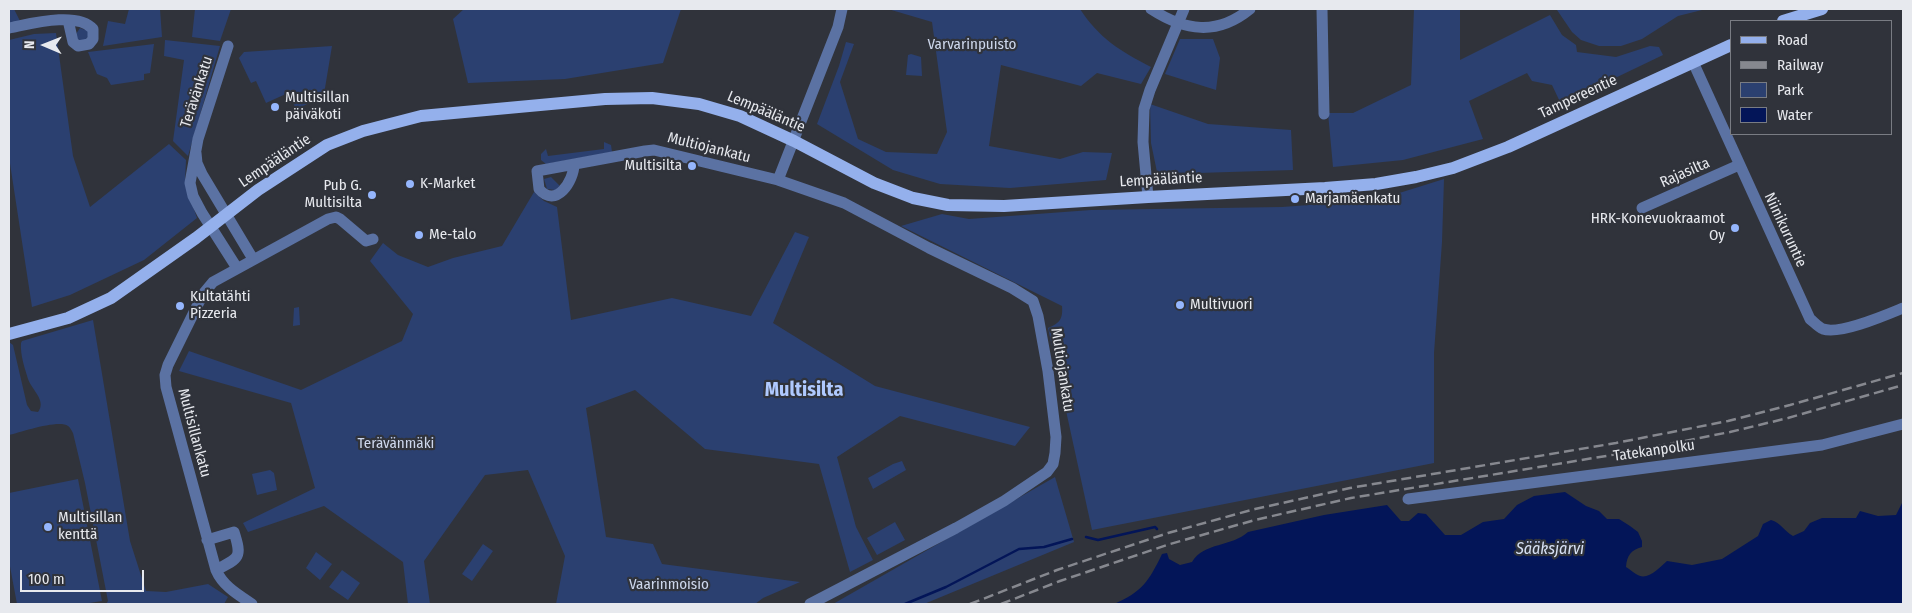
<!DOCTYPE html>
<meta charset="utf-8">
<style>
body{margin:0}
#map{position:relative;width:1912px;height:613px;overflow:hidden;background:#30333b;font-family:"Fira Sans Condensed",sans-serif}
canvas{display:block}
.frame{position:absolute;inset:0;border:10px solid #e7e9ee;pointer-events:none}
.legend{position:absolute;left:1730px;top:20px;width:162px;height:115px;box-sizing:border-box;background:#30333b;border:1px solid #797c83;margin:0;padding:6px 9px;list-style:none;font-size:15px;color:#e7e9ee}
.legend li{display:flex;align-items:center;gap:10px;height:25px}
.legend b{width:25px;border:1px solid #797c83}
.north{position:absolute;left:20px;top:20px;width:50px;height:50px;-webkit-text-stroke:4px #30333b;paint-order:stroke;rotate:271deg;font-size:14px;font-weight:700;line-height:20px;text-align:center;color:#e7e9ee}
.north::after{content:'';display:block;margin:auto;width:18px;height:22px;background:#e7e9ee;clip-path:polygon(50% 0,100% 100%,50% 72%,0 100%)}
.scale{position:absolute;left:20px;top:570px;width:124px;height:22px;box-sizing:border-box;border:2px solid #e7e9ee;border-top:0;padding-left:6px;font-size:15px;line-height:18px;white-space:nowrap;color:#e7e9ee;-webkit-text-stroke:4px #30333b;paint-order:stroke}
</style>
<div id="map">
<canvas width="1912" height="613"></canvas>
<div class="frame"></div>
<ul class="legend">
<li><b style="height:6px;background:#94b0ec"></b>Road</li>
<li><b style="height:6px;background:#86888f"></b>Railway</li>
<li><b style="height:14px;background:#2b4070"></b>Park</li>
<li><b style="height:14px;background:#031558"></b>Water</li>
</ul>
<div class="north">N</div>
<div class="scale">100 m</div>
</div>
<script>
const context = document.querySelector('canvas').getContext('2d');
context.lineJoin = 'round';
function fillPath(path, color) {
  context.fillStyle = color;
  context.fill(path, 'evenodd');
}
function strokePath(path, color, width, dash) {
  context.strokeStyle = color;
  context.lineWidth = width;
  context.lineCap = dash ? 'butt' : 'round';
  context.setLineDash(dash || []);
  context.stroke(path);
}
function write(font, color, halo, rows, align = 'center') {
  context.font = font + ' "Fira Sans Condensed",sans-serif';
  context.lineWidth = 4.5;
  context.setLineDash([]);
  context.textBaseline = 'middle';
  context.strokeStyle = halo;
  context.fillStyle = color;
  for (const [text, x, y, turn = 0] of rows) {
    context.save();
    context.translate(x, y);
    context.rotate((+turn || 0) * Math.PI / 180);
    context.textAlign = isNaN(turn) ? turn : align;
    if (halo) context.strokeText(text, 0, 0);
    context.fillText(text, 0, 0);
    context.restore();
  }
}
fillPath(new Path2D(`
 M9 9H14L20 21 9 23Z
 M129 9H160L162 37 103 46 108 21 125 24Z
 M195 9H231L220 41 192 37Z
 M464 9H681L663 63 565 79 468 83 453 19Z
 M888 9H1080C1099 38 1120 51 1151 67L1141 84 1097 73 1081 86 1001 65 989 146 1060 159 1083 152 1112 153 1106 180 1010 188 940 184 893 170 817 124 839 66 846 42 854 44 840 82 858 139 886 152 937 154 947 132 932 22Z
 M1414 9H1460V60L1550 15 1562 35 1576 45 1577 52 1616 57 1650 46 1659 47 1663 55 1561 104 1552 85 1532 81 1527 73 1469 101 1483 139 1403 160 1333 167 1328 113H1353L1411 85Z
 M1560 9H1702V10L1678 16 1642 39 1621 46H1599L1581 40 1572 32 1557 10Z
 M80 28 91 32 84 42 77 39 76 34Z
 M56 33 73 156 90 207 169 144 186 160 185 182 197 218 144 260 70 295 32 307 9 157V40L34 34Z
 M1180 39H1213L1220 58 1216 90 1165 74Z
 M165 40 220 46 188 156 173 141 184 60 164 56Z
 M154 44 150 73 144 74V80L111 85 107 78 97 74 88 52Z
 M332 46 324 94 319 99 296 109 288 93 266 103 256 81 251 83 239 58 244 52Z
 M911 54 921 57 922 76 906 75 908 55Z
 M1150 104 1208 124 1291 130 1293 170 1198 173 1157 172 1151 143Z
 M604 142 611 145 612 152 546 164 541 160V154L546 149 548 156 604 149Z
 M551 177 560 186 555 190 547 189 544 179Z
 M1444 179 1442 242 1434 353V463L1092 530 1048 328C1060 323 1063 319 1062 306L901 226 942 214 969 219 1091 210 1282 207 1377 200Z
 M534 192 544 201 557 207 571 320 672 298 751 316 795 232 809 237 773 323 875 386 1030 427 1015 446 900 416 837 457 856 527 873 560 850 572 819 464 705 449 635 390 586 408 606 537 653 544 662 564 800 582 763 598 755 604H556L565 556 528 470 485 475 424 561 430 604H408L403 562 324 506 248 532 243 523 315 488 291 403 179 371 189 351 301 390 402 341 413 314 370 261 383 243 398 255 428 267 453 258 502 246Z
 M299 307 300 325 293 326 294 308Z
 M93 320 130 541 146 591 166 592 208 584 228 597 224 604H106L108 601 85 483 73 433C72 431 70 427 68 426 59 419 21 432 9 435V342L13 345 27 405 31 411 38 412C47 401 32 390 28 379 25 369 20 355 21 343L22 341Z
 M902 461 906 470 873 489 868 478 893 464Z
 M270 470 274 473 277 490 257 495 252 474Z
 M1055 477 1074 542 924 604H833Z
 M78 479 102 601 83 604H17L9 561V493Z
 M895 522 905 540 877 555 867 538Z
 M483 544 493 551 472 581 462 574Z
 M316 552 332 564 320 580 306 568Z
 M342 570 360 583 348 600 329 587Z`), '#2b4070');
fillPath(new Path2D(`
 M1565 492 1586 506 1599 511 1607 519H1619L1630 526 1638 532 1642 541V547C1631 550 1627 555 1626 567 1630 569 1632 572 1636 574 1647 582 1659 568 1667 561L1692 565 1722 559 1758 536 1763 524 1771 520C1781 523 1784 531 1793 536L1804 531 1810 523 1822 518H1856L1860 511 1878 516 1896 515 1903 501V604H1114C1142 592 1149 581 1162 554L1167 553 1169 559 1180 565 1192 562C1204 542 1232 547 1248 532L1324 515 1387 505 1401 521H1409L1418 513 1426 514 1445 535H1461L1483 522 1504 519 1517 505 1534 496Z`), '#031558');
strokePath(new Path2D(`
 M1086 537 1098 540 1155 527 1157 529
 M905 604 946 587 1019 549 1044 547 1072 539`), '#031558', 2.5);
strokePath(new Path2D(`
 M1151 9C1185 31 1217 36 1250 9
 M1322 9 1324 114
 M9 28C30 24 77 11 93 29V39L89 44 78 46 73 42 68 20
 M228 46 198 139 190 183 193 196 202 213 237 268
 M1693 62 1810 319C1814 322 1818 327 1823 329 1840 335 1886 315 1903 308
 M196 153 197 163 202 174 253 259
 M574 164C574 181 556 209 539 189L537 171 645 151 654 150 778 180 844 203 929 248 1012 288 1033 301 1038 316 1048 371 1056 437 1055 453 1053 464 1047 472 1004 501 956 528 810 604
 M778 180 838 27 842 9
 M1148 197 1143 142 1144 109 1150 90 1184 9
 M1642 208 1739 165
 M1408 499 1822 445 1903 424
 M207 540 234 532C242 557 240 558 216 570
 M252 604C237 594 223 586 216 570L166 387 165 375 168 365 203 294 213 282 328 219 336 217 340 219 366 241 373 239`), '#5b72a3', 11);
strokePath(new Path2D(`
 M1783 21 1822 9
 M9 334 68 318 111 298 196 238 258 190 327 145 363 131 421 116 605 99 652 98 699 104 740 116 794 141 874 183 913 198 948 205 1004 206 1148 197 1325 188 1376 184 1416 177 1453 168 1508 147 1731 45`), '#94b0ec', 12);
strokePath(new Path2D(`
 M970 604 1057 570 1168 533 1255 509 1350 488 1616 443 1728 421 1790 405 1903 373
 M1001 604 1060 581 1170 544 1255 520 1351 498 1618 454 1730 432 1788 418 1903 385`), '#86888f', 2.5, [10, 5]);
for (const [x, y, r, color] of [
 [275,107,5,"#95b6fd"],
 [692,166,5,"#95b6fd"],
 [410,184,5,"#95b6fd"],
 [372,195,5,"#95b6fd"],
 [1295,199,5,"#95b6fd"],
 [1735,228,5,"#95b6fd"],
 [419,235,5,"#95b6fd"],
 [1180,305,5,"#95b6fd"],
 [180,306,5,"#95b6fd"],
 [48,527,5,"#95b6fd"]
]) {
  const dot = new Path2D();
  dot.arc(x, y, r, 0, 2 * Math.PI);
  context.fillStyle = color;
  context.fill(dot);
  strokePath(dot, '#30333b', 2);
}
write('15px', '#cdd7ec', '#30333b', [
 ["Varvarinpuisto",972,45],
 ["Terävänmäki",396,444],
 ["Vaarinmoisio",669,585]
]);
write('15px', '#e7e9ee', '#30333b', [
 ["Terävänkatu",197,92,-72],
 ["Tampereentie",1578,97,-25],
 ["Lempääläntie",766,112,23],
 ["Multiojankatu",709,148,14],
 ["Lempääläntie",275,161,-34],
 ["Rajasilta",1685,173,-24],
 ["Lempääläntie",1161,180,-3],
 ["Niinikuruntie",1785,230,65],
 ["Multiojankatu",1062,370,81],
 ["Multisillankatu",194,433,75],
 ["Tatekanpolku",1654,451,-8]
]);
write('15px', '#e7e9ee', '#30333b', [
 ["Multisillan",285,98],
 ["päiväkoti",285,115],
 ["Multisilta",682,166,"right"],
 ["K-Market",420,184],
 ["Pub G.",362,186,"right"],
 ["Multisilta",362,203,"right"],
 ["Marjamäenkatu",1305,199],
 ["HRK-Konevuokraamot",1725,219,"right"],
 ["Oy",1725,236,"right"],
 ["Me-talo",429,235],
 ["Kultatähti",190,297],
 ["Pizzeria",190,314],
 ["Multivuori",1190,305],
 ["Multisillan",58,518],
 ["kenttä",58,535]
], 'left');
write('italic 16px', '#d7e1f5', '#30333b', [
 ["Sääksjärvi",1550,550]
]);
write('bold 20px', '#afc9fe', '#30333b', [
 ["Multisilta",804,390]
]);
</script>
